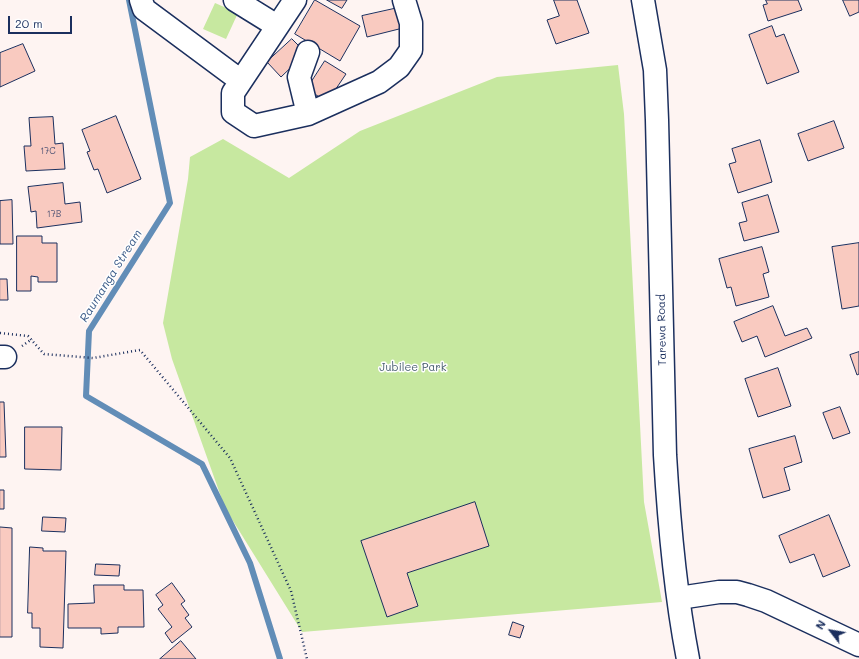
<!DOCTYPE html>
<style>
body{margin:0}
#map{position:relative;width:859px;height:659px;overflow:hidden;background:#fef4f2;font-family:Mali,sans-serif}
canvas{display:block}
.north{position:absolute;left:811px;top:611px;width:40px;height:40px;-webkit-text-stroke:3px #fff;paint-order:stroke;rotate:301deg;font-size:11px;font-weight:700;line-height:16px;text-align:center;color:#1b2f5e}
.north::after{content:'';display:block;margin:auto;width:14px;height:18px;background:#1b2f5e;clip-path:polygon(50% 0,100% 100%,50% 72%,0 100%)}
.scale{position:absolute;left:8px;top:16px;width:64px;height:18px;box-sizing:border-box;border:2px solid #1b2f5e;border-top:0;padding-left:5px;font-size:12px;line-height:14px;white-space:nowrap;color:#1b2f5e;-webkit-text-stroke:3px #fff;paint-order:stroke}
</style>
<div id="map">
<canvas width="859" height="659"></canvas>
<div class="north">N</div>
<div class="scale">20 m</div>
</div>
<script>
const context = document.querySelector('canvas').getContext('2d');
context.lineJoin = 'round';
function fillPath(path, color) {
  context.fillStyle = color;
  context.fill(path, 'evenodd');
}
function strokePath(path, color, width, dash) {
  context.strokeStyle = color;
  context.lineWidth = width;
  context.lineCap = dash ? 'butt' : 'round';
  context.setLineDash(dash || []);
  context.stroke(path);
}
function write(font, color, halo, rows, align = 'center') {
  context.font = font + ' Mali,sans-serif';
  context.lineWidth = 3;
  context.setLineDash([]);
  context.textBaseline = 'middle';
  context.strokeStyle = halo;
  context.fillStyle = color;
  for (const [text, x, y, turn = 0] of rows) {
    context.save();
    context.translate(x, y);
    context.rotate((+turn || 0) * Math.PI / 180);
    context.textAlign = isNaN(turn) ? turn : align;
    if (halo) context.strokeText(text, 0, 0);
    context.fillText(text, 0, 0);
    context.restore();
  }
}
fillPath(new Path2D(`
 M215 3 238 13 226 39 203 29Z
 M618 65 624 114 644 502 662 602 302 632 225 508 172 359 163 323 188 179 190 157 223 139 289 178 360 131 497 77Z`), '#c7e8a0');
strokePath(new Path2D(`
 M129 0 170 203 89 331 86 396 202 464 250 563 280 659`), '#628db7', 6);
const building = new Path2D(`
 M315 0 360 26 340 61 295 34Z
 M327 0H347L342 8Z
 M554 0H577L589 33 556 44 547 20 559 16Z
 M766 0H798L802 10 768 21 763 5 767 4Z
 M843 0H859V12L850 16Z
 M398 8 403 28 367 37 362 16Z
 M772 26 776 37 784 34 799 72 767 84 749 35Z
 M292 39 306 53 281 77 267 62Z
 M23 44 35 71 0 87V53Z
 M325 61 346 74 327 102 307 89Z
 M116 116 141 179 107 193 98 169 94 170 87 152 90 151 82 130Z
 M53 117 55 144 63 143 65 169 26 171 24 146H31L29 118Z
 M834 121 844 148 808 161 798 134Z
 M760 140 772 182 738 193 729 164 736 162 732 149Z
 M63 183 65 204 80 202 82 222 37 228 36 211 31 212 28 187Z
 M768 195 779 232 744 241 739 223 747 221 742 203Z
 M12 200 13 244H0V201Z
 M17 236H42V243H57V282H38V277L31 276V291H17Z
 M859 243V306L842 309 832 247Z
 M762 247 769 272 763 274 769 297 736 306 731 287 727 288 719 259Z
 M0 279H7L8 300H0Z
 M773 306 785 336 807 328 812 338 765 357 757 336 742 342 734 322Z
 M859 352V374L857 375 850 355Z
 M778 368 791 406 758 417 745 379Z
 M0 402H4L6 457H0Z
 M840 407 850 433 833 439 823 413Z
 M25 427H62L61 470 25 469Z
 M795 436 802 462 784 468 790 490 763 498 749 449Z
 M0 490H4V509H0Z
 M475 502 489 546 407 573 418 606 387 617 361 541Z
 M829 515 850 566 823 577 814 554 790 563 779 536Z
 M43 517 66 518 65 532 42 531Z
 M0 527 12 528V637H0Z
 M30 547 43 548V551H66L63 648 40 647V628H32V613H28Z
 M96 564 120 565 119 576 95 575Z
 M172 583 185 601 181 604 189 615 185 618 192 627 172 643 165 633 172 627 158 609 163 605 156 595Z
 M94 585H124V590H143L144 627H118V633L101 634V628H68V604L94 603Z
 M513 622 524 626 520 638 509 635Z
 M181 641 196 659H160Z`);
fillPath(building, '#f9cac0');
strokePath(building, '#1b2f5e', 1);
const minor = new Path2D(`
 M141 0 144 9 241 81
 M235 0 277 26
 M295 0 233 93V112L254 126 308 114 379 82 399 67 411 50V23L404 0
 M308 114 299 77 308 52
 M0 357H5
 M679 598 719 592H737L748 595 766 601 859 645`);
const major = new Path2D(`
 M643 0 655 70 657 120 665 455C669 523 675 592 688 659`);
strokePath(minor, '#1b2f5e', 25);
strokePath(major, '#1b2f5e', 25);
strokePath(new Path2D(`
 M0 333 28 336 44 354 93 358 140 350 230 458 291 591 307 659
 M22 346 32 339`), '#1b2f5e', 2.5, [1, 3]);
strokePath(minor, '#fff', 22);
strokePath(major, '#fff', 22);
write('9px', '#525676', null, [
 ["17C",48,151],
 ["17B",54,214]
]);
write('11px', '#1b2f5e', '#fff', [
 ["Tarewa Road",662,330,-91]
]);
write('11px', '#465d6e', '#fff', [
 ["Jubilee Park",413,368]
]);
write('italic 12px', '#3f5e8a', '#fff', [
 ["Raumanga Stream",111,276,-58]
]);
</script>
